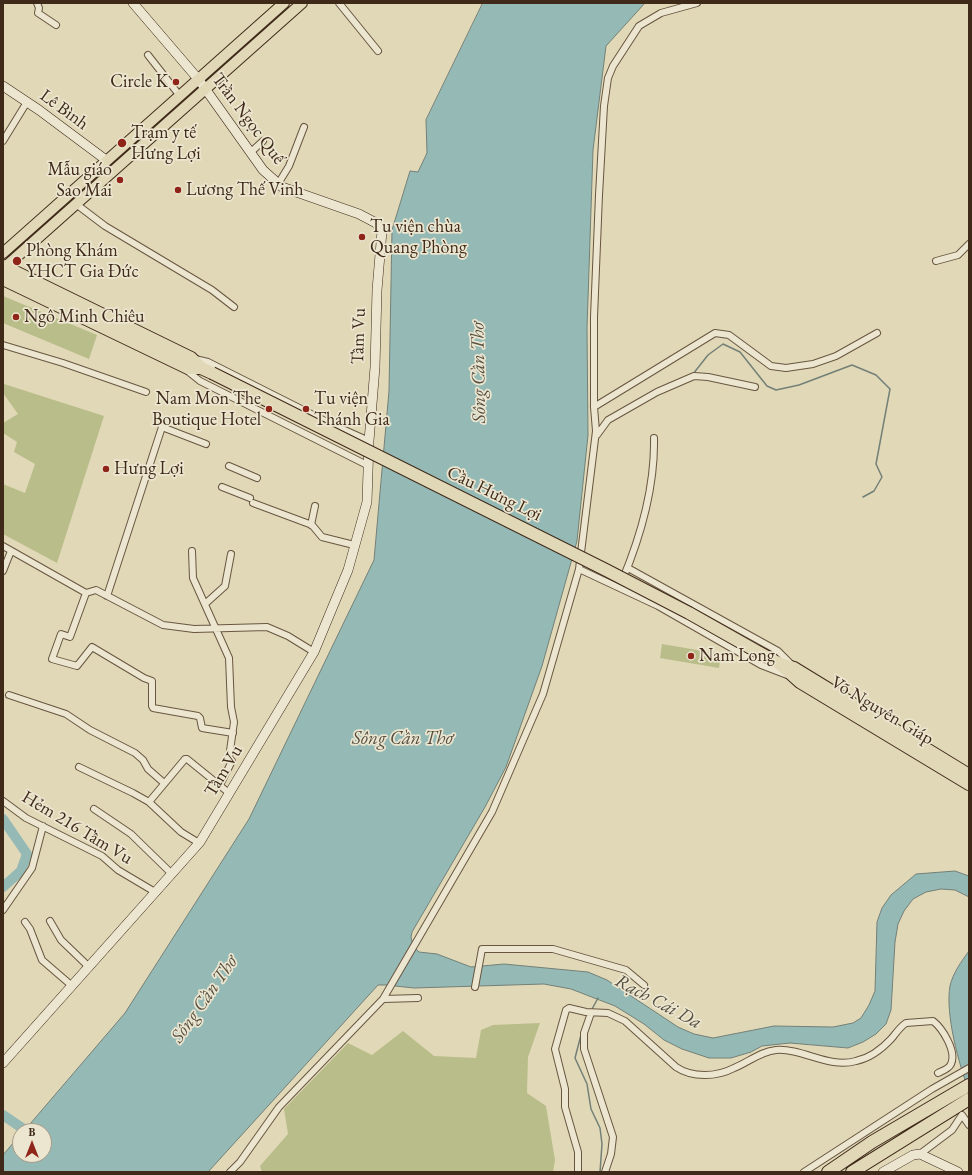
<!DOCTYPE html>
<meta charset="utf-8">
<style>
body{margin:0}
#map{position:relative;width:972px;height:1175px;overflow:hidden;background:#e1d8b7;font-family:"EB Garamond",serif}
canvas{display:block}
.frame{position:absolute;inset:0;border:4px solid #3f2a1a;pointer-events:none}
.north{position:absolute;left:12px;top:1123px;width:40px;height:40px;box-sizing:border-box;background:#ece6d0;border:1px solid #a79b87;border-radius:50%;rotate:0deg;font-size:11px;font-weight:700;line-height:16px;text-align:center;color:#3f2a1a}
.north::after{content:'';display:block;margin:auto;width:14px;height:18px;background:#8f2418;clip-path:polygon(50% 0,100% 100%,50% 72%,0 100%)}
</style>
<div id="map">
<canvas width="972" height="1175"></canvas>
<div class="frame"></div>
<div class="north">B</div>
</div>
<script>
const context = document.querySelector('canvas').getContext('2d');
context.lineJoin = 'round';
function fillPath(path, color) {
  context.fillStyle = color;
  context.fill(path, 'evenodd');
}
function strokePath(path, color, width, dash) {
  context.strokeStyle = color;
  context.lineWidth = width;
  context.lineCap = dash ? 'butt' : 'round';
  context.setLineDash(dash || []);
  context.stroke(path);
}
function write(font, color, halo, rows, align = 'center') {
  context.font = font + ' "EB Garamond",serif';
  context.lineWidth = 3.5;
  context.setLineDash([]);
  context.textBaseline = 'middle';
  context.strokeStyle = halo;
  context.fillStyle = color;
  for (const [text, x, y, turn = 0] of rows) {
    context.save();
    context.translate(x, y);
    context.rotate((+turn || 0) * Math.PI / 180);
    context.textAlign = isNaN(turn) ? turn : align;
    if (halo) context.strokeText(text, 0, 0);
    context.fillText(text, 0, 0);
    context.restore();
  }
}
fillPath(new Path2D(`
 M3 296 97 335 89 359 3 323Z
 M4 384 104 416 57 563 3 534V484L25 493 35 464 14 452 17 442 3 433V423L18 414 3 393Z
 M662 644 721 654 719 668 660 658Z
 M540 1023 528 1057 527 1093 546 1106 555 1160 553 1172H262L260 1166 288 1134 284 1109 348 1043 372 1055 403 1031 434 1056 476 1058 481 1030 493 1025Z`), '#b9bd8a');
const water = new Path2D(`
 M483 3H645L606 46 593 150 587 328 588 435 577 541 542 666 506 767 485 807 412 932 411 937 413 946 419 952 437 954 471 967 504 964 588 972 607 980 678 1027 694 1034 713 1038 774 1026 833 1027 853 1023 861 1018 869 1005 875 991 877 922 882 908 891 895 916 874 955 871 969 876V897L955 890 941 889 926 892 913 899 904 911 898 924 895 942 891 1010 886 1024 876 1034 863 1042 848 1048 790 1043 762 1046 751 1052 731 1058H709L682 1049 664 1040 644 1024 615 1006 571 989 544 984 414 988 386 985H378L208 1172H3V1155L20 1135V1155H44V1131H24L125 1013 249 819 374 560 389 391 392 230 410 171 418 172 427 153 426 120Z
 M969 951V1091C959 1065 945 1014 950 986 953 973 961 962 969 951Z`);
fillPath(water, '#95b9b5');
strokePath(water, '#738077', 1);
strokePath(new Path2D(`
 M693 374 708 355 723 344 740 352 767 386 776 390 799 385 852 365 876 375 890 389 876 464 882 477 874 491 863 497
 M591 1011 598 998
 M581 1035 575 1058 587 1084 591 1109 600 1128 602 1144 600 1172`), '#738077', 1.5);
strokePath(new Path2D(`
 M3 819 27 854 21 871 3 887
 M3 1115 25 1130`), '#95b9b5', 10);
const street = new Path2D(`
 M37 3 39 8 38 13 56 25
 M339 3 378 51
 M148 55 180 96
 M3 141 27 102
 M251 152 263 141
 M278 184 289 166 304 127
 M76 204 105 226 212 290 234 307
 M936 261 958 255 969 244
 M3 345 63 363 146 392
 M195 359 208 362 331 424 369 441
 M185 369 200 381 369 466
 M594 407 715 333 729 335 771 366 786 368 813 364 836 356 877 333
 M597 435 608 420 657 392 694 376 708 377 755 387
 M229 466 257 478
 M222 487 250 498
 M253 503 312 525 322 537 354 545
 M311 525 315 506
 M3 546 86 593 96 590 163 625 194 629 267 627 288 636 314 652
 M192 551 193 578 229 658 231 707 234 722 229 758 232 761 220 785
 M628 568 778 651 792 665
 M579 569 658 606 761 665 787 675
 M3 571 11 551
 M622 581C641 536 655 487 654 438
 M86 593 70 637 61 634 52 659 77 666 92 647 144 678 152 681V706L153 708 198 716 200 718 202 728 233 733
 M107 596 162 427 206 444
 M205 604 225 586 231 554
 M9 695 66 714 90 730 135 753 143 760 148 769 164 783
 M79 767 133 793 149 802
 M3 801 26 818 102 856 118 870 155 892
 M94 809 131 834 172 874
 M199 843 181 832 149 802 185 759H187L229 793
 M3 910 32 868 43 826
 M50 921 61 940 88 966
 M25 922 30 929 42 960 71 985
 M475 987 482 949H553L626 970 644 985
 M383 999 492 812 543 694 579 569 596 431 594 407V317L599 195 604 106 608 78 613 66 639 26 661 13 697 3
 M591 1013 584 1033V1049L613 1137 611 1154 605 1172
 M920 1154 952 1130 962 1115 969 1125
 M230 1172 240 1162 279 1107 383 999 418 998
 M578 1172V1152L565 1107V1089L555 1049 566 1010 569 1008 586 1012 608 1013 625 1021 676 1067C692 1078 717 1077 734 1068 749 1062 759 1052 776 1050 803 1048 829 1069 856 1061 870 1058 882 1049 892 1038 896 1033 900 1027 906 1023L933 1021C942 1028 957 1051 951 1064 949 1069 942 1071 938 1073
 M804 1172 932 1089 969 1068`);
const secondary = new Path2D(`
 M3 86 39 110 106 160
 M3 1063 200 842 314 652 348 570 367 502 369 441 375 367 377 290 382 231 376 223 359 214 282 187 263 170 199 80 133 3
 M883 1172 913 1155 920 1154 958 1172`);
const primary = new Path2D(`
 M3 253 284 3
 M3 269 302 3`);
const highway = new Path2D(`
 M3 266 191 358 201 368 212 373
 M3 279 188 368H201
 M758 652 780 664 794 668 969 775
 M780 664 800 682 969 784
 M828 1172 872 1142 969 1085
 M852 1172 969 1099`);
strokePath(street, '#685641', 8);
strokePath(secondary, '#3f2a1a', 10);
strokePath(primary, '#3f2a1a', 12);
strokePath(highway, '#3f2a1a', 14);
strokePath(street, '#ece6d0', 6);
strokePath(secondary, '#ece6d0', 9);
strokePath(primary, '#e1d8b7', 10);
strokePath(highway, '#e1d8b7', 12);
const highwayBridge = new Path2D(`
 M212 373 606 570 689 613 758 652`);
strokePath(highwayBridge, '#3f2a1a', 14, []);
strokePath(highwayBridge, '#e1d8b7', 12);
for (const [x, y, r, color] of [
 [176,82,4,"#8f2418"],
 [122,143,5,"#8f2418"],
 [120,180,4,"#8f2418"],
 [178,190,4,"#8f2418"],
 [362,237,4,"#8f2418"],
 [17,261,5,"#8f2418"],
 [16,317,4,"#8f2418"],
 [269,409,4,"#8f2418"],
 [306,409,4,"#8f2418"],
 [106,469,4,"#8f2418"],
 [691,656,4,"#8f2418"]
]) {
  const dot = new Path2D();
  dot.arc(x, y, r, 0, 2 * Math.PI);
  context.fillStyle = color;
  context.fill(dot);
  strokePath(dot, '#ece6d0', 1.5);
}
write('18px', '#3f2a1a', '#ece6d0', [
 ["Circle K",168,82,"right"],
 ["Trạm y tế",131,133],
 ["Hưng Lợi",131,154],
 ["Mẫu giáo",112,170,"right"],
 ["Sao Mai",112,191,"right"],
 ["Lương Thế Vinh",186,190],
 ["Tu viện chùa",370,227],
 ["Quang Phòng",370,248],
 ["Phòng Khám",26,251],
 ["YHCT Gia Đức",26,272],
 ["Ngô Minh Chiêu",24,317],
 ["Nam Mon The",261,399,"right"],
 ["Boutique Hotel",261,420,"right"],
 ["Tu viện",314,399],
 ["Thánh Gia",314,420],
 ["Hưng Lợi",114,469],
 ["Nam Long",699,656]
], 'left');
write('18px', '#3f2a1a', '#ece6d0', [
 ["Lê Bình",64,110,36],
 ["Trần Ngọc Quế",248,119,53],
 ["Tầm Vu",359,336,-88],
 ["Cầu Hưng Lợi",494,494,26],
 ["Võ Nguyên Giáp",882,711,31],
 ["Tầm Vu",224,771,-59],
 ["Hẻm 216 Tầm Vu",77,828,31]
]);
write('italic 19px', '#544e41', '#ece6d0', [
 ["Sông Cần Thơ",479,372,-91],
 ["Sông Cần Thơ",403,739],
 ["Sông Cần Thơ",205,999,-55],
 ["Rạch Cái Da",658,1002,28]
]);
</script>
